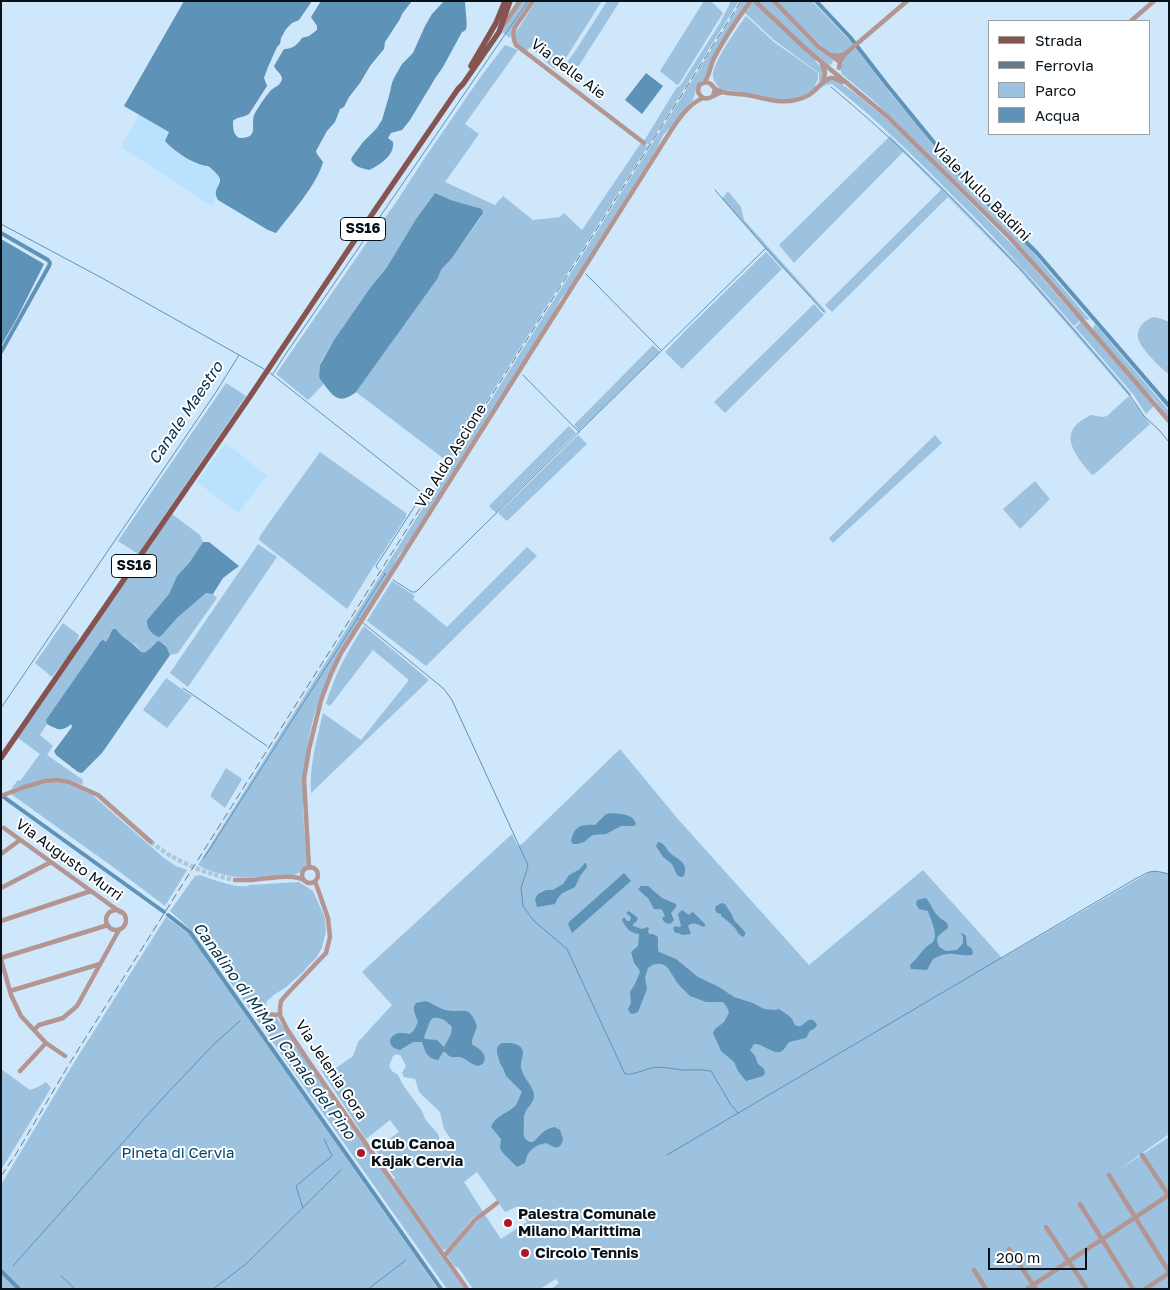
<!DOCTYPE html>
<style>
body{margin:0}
#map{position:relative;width:1170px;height:1290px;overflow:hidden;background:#cee7fa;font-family:"Golos Text",sans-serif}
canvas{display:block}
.frame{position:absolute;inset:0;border:2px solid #061119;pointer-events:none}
.legend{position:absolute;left:988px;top:20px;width:162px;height:115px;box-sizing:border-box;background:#fff;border:1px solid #9ba0a3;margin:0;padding:6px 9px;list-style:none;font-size:15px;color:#061119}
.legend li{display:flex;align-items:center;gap:10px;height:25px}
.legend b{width:25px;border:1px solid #9ba0a3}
.scale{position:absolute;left:988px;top:1248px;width:99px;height:22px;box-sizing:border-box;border:2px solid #061119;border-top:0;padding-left:6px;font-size:15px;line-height:18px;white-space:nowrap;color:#061119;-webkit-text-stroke:4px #fff;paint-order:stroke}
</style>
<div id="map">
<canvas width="1170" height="1290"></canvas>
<div class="frame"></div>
<ul class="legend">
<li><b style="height:6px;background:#865450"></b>Strada</li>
<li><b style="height:6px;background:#677986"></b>Ferrovia</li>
<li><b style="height:14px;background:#9cc2df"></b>Parco</li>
<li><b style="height:14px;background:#5e92b7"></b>Acqua</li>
</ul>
<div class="scale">200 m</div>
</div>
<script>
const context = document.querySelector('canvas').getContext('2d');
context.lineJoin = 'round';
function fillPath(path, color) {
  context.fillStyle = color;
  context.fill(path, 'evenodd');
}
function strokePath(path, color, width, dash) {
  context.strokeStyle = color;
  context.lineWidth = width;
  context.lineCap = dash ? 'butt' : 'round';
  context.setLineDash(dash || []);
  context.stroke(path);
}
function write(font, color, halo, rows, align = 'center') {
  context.font = font + ' "Golos Text",sans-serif';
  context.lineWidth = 4;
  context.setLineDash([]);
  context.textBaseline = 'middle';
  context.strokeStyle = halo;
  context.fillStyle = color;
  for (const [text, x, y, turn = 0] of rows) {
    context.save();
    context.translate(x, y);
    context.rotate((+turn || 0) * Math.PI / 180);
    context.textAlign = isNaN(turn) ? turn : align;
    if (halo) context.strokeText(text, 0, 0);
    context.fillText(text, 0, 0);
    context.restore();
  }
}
fillPath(new Path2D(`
 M139 114 169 132 165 141 170 146 190 159 201 165 208 166 219 176 220 179 217 187 216 196 213 207 121 147Z
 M226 443 267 476 238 513 197 482 213 459Z`), '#bae1fe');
fillPath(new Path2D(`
 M522 1H532L512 31 510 38 502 32Z
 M536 1H602L564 61 556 69 553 68 530 47 527 51 519 45 516 40V32Z
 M607 1H620L573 75 560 72 576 50Z
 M704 1H711L723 13 679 84 677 85 660 71Z
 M731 1H739L649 145 644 141 677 87 680 86 682 83 720 23Z
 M742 1H749L710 63 706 78 696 89 693 100 671 127 663 135 657 148 570 287 560 300 556 310 407 545 399 555 393 567C368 608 341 648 322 692 311 719 306 749 304 777 301 805 305 833 307 861 307 867 301 873 294 875 257 877 233 883 198 865Z
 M754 1H772L814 44 833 60 832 64 829 65 819 57 815 61 822 68 824 72 822 80 817 86 819 82V73L774 40 745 13Z
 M776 1H812L853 44 843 54H833L823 47Z
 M746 16 774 42 818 73V79L815 85 816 87C792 106 778 99 752 94 741 92 730 91 720 89 718 86 713 81 713 76 712 63 738 27 746 16Z
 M505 45 518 50 465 124 479 134 445 182 495 205 503 196 533 220 560 217 564 213 582 230 641 143 648 146 448 462 356 392 438 278 441 270 452 258 481 217 482 209 451 200 435 193 416 219 387 267 370 288 334 340 322 360 320 365 319 376 324 384 308 400 276 374 370 238 395 204 424 159 482 75Z
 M856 48 890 93 916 123 946 162 987 207 1030 249 1089 319 1088 320 1085 319 1081 316 1013 240 895 121 873 100 842 74C838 61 846 55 856 48Z
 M829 80 837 81 856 94 889 121 906 137 1022 255 1080 321 1074 326C1035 281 995 237 952 195 914 156 875 118 832 84L826 85 820 89Z
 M890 136 1022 268 1131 394 1129 396 1150 424 1096 473 1092 475C1081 462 1060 440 1077 424 1081 420 1086 418 1091 415L1103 417 1107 416 1129 396 1020 270 948 197 832 312 825 305 941 190 903 152 794 263 779 245Z
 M728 191 741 207 744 220 826 311 825 313 773 258 722 199Z
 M766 252 782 269 682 369 665 352 690 326Z
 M814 304 824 315 725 413 714 402Z
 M1154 317 1162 319 1169 322V374C1162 370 1142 349 1139 341 1135 330 1143 320 1154 317Z
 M1081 322 1154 406 1146 414 1133 394 1075 327Z
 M1095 324 1169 411V419L1155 400 1142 387 1094 331 1093 328Z
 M653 345 660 352 579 431 574 425Z
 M226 383 246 396 138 554 118 541Z
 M569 426 576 433 496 513 489 506Z
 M578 435 587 444 507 521 498 513Z
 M935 435 942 443 833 543 829 538Z
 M320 452 406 513V517L372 569 347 609 259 540 260 536 269 523Z
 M1035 481 1050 499 1020 529 1003 509Z
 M172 514 200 535 203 542 189 563 177 576 169 594 147 620 162 635 177 618 206 593 213 594 217 598 178 653 170 655 165 644 154 643 148 651 144 652 140 651 136 645 123 638 119 634H109L108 640 46 720 47 724 40 735 53 746 47 755 83 780 82 785C54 771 38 781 11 789L18 780 20 781 40 754 18 738Z
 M258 544 277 557 188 687 170 673Z
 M527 547 537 556 426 666 367 621 392 581 415 596 413 599 447 627Z
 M63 623 79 635 75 647 52 677 35 663Z
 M364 626 429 680 311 793C309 767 317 739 323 713L361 740 409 680 373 650 330 706 326 704C334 676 348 650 364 626Z
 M166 678 192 696 167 728 143 710Z
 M620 749 677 818 809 965 923 870 1002 958 1150 872 1155 871 1169 874V1134L1117 1171 1169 1137V1289H551L559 1283 556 1279 540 1289H473L458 1267H455L447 1255 469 1230 484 1215H485L501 1239 527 1222 518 1206 505 1212 477 1172 464 1182 483 1212 473 1218 447 1249 443 1250 394 1180 395 1178 375 1149 399 1132 390 1120 366 1139 321 1070 336 1068 353 1056 358 1042 392 1005 362 972 512 834 518 846 523 843ZM397 1054 401 1056 406 1066 402 1073 404 1077 415 1079 419 1092 440 1112 444 1129 450 1138V1144L444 1146 440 1141 438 1134 425 1119 422 1111 403 1085 398 1075 392 1071 389 1066 393 1056Z
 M226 768 242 779 225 808 211 797V794Z
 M54 782 68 784 90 793 164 858 176 866 187 870 165 906 120 872 11 794 26 787Z
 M200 875C212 879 239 890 250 885L299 882 313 891 322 911 325 918 326 931 322 948 316 958 306 968 304 971 285 988 275 994 267 1001 263 1014 277 1018 464 1289H447L198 936 170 911 195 876Z
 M166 917 189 934 438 1289H1V1185L72 1066Z
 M1 1069 30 1090 38 1087 46 1082 51 1088 1 1170Z`), '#9cc2df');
fillPath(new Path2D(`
 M184 1H312L299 20 292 23 286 29 281 38 280 44 277 47 268 67 264 78 267 86 249 114C243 118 238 116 233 121 233 128 233 134 239 138 261 139 249 123 255 113 259 106 265 97 271 90 275 87 281 85 282 79 282 74 276 71 274 66L284 49C293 49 297 45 302 38L309 36 317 30V26L311 17 321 1H412L402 14 400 19 385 42 384 49 370 66 360 83 349 97 344 107 340 109 335 122 327 131 316 151 317 154 323 162C318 183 290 215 276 233L268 230 218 200C212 189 221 186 220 179 219 175 211 168 208 166 194 165 174 151 165 141L169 132 124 106Z
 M444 1H465C465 7 468 27 466 29 465 31 464 31 462 32L443 67 436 77 410 120 402 130 391 133 388 138 393 142C395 155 380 165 369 170 361 168 355 167 351 160L352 157 363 142 377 128 382 120 389 96 392 83 394 78 402 64 413 53 425 26 432 14Z
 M646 73 663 86 642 114 625 100Z
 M435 193 451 200 482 209 483 213 452 258 441 270 438 278 356 392C337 407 332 394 320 379L319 376 320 365 334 340 370 288 387 267 416 219Z
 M1 239 44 264 17 318 1 346Z
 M203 542H209L239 566 223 578 213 594 206 593 177 618 162 635 159 637C152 635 146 628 147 620L169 594 177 576 189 563Z
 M113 629H116C123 639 126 638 134 645 138 648 141 655 147 651 152 648 153 643 159 641L166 646 170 655 102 753 82 773 78 772 56 755 54 751 72 727 71 724C62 732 58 730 47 724L46 720 101 641 103 640 106 642C108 640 110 633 113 629Z
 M609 813C619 814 633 813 636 824L634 826H621L606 834 593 835 590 837 584 842 577 844H573L571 841C574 826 581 824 595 825L605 815Z
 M658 842C665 843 665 848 670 853 678 860 689 862 684 876L681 877 677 875 672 864 663 857 656 846Z
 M585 863H586L587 867 580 876 575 887C564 893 561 891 555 904L537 907 535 899 538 894 546 890H553L563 884 569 875 580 869Z
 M624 873 631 881 572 933 568 924 569 922Z
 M641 886H648L662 898 676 904V907L671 913 674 920 670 924C665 923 664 922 662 918L665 916C661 906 661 910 654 909L648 898 643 894 638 889Z
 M926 898C931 904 933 911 938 916 943 922 948 920 948 928L938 936 937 941 939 947 946 951 957 950 963 943V937L961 934 962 933 966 936 967 945 972 949 973 954C967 957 960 954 953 954 946 953 939 956 933 959L927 970 911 969 910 965C916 960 921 952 926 947 928 945 931 944 933 942 939 935 930 918 928 911L919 909 916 904 917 900Z
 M722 903 725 904 732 915 734 920 745 932V935L743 937C737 934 738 931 734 927 730 923 726 919 721 916V914L717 913 715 910 716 906Z
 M682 910 689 915 692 912 694 913 705 924V926L703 927C699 925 692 921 688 926L691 934 683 935 678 933H675L673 928 675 926 679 927 681 926 678 914Z
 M629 911 638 918 636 922 633 924V926L642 929 648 927 649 928 648 931 649 934H653L658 937V950L659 952 676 959 698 977 719 987 734 997 753 1003 764 1009 775 1010 779 1009C783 1012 789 1015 792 1019 794 1022 793 1024 797 1026 805 1029 809 1011 817 1025 815 1029 813 1029 810 1031 808 1033 808 1036 806 1038L789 1042C787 1044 786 1047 784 1049 777 1059 764 1043 754 1044L750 1050 755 1056 758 1064 764 1069 765 1073 763 1076 746 1081 738 1071 734 1062 721 1051 713 1033 715 1029 724 1022 729 1013 727 1007 723 1002H706L690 996 678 984 668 968C662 962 654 963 648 968L645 978 647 989 638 1012 633 1014 630 1013 628 1009 631 1003 630 992 635 984 640 972 638 968 634 963 631 952 638 946 639 934C630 933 626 928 622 920L624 917 627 921H630L631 917 626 913Z
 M426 1001C432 1003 438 1008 445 1010 462 1014 469 1003 477 1026L472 1040V1044C476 1047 482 1050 484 1055 485 1057 485 1060 484 1062 478 1071 469 1061 463 1058 455 1055 453 1061 445 1052H443L438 1060C427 1059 425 1051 422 1042H413L400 1050C394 1049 390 1046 390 1040 395 1031 401 1033 410 1034L414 1030 418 1022C416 1015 411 1009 416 1003ZM433 1018C442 1017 446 1021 452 1027L451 1034 444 1047 437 1040 425 1039 424 1037 430 1021Z
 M504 1043C510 1043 519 1043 522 1049 525 1054 520 1061 521 1068 523 1078 535 1088 534 1096 534 1103 527 1107 525 1113 523 1117 524 1121 524 1125 523 1134 523 1142 533 1142 541 1135 543 1129 555 1127L560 1130 563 1139C560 1152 554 1147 546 1143 534 1145 527 1151 525 1163L517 1167 502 1152 500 1148 501 1139 491 1127C495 1116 506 1114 514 1107 518 1104 519 1097 522 1092L506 1076 503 1068 500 1063 497 1053V1048L500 1044Z`), '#5e92b7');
strokePath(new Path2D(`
 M831 87C941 178 1037 285 1129 394L1144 416 1160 431 1169 442
 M1 224 102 278 239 355 216 392 1 708
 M766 248 824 312
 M586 274 661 350
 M239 355 264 369
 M270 373 421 492 420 498 376 566 378 569
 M273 374 283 358 528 1
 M523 375 579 432
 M384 573 386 575
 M393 580 412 592H415L418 590 766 248 715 190
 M359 619 357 618 385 574
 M362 622 444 689 452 700 527 863 528 866 521 888 523 906 534 921 567 949 625 1074C635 1075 642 1070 652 1068 663 1066 672 1069 683 1070 693 1070 701 1069 711 1071L731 1105 738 1113
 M183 688 267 746
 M204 858 357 619
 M667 1155 1135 879C1151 871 1150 869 1169 874
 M303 1208 296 1186 332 1156 324 1139
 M13 1266 159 1102 215 1043 240 1021
 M61 1276 75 1289
 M213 1289 246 1264 341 1170
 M368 1289 406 1260`), '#5e92b7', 1);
strokePath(new Path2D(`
 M816 1 850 37 887 85 968 184 1037 253 1169 406
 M1 233 48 260 50 263 49 266 1 352
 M1 795 164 912
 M168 915 190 932 441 1289
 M1 1271 19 1289`), '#5e92b7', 4);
strokePath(new Path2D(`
 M151 842C172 860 208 875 235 880`), '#b0c7d8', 4.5, [4.5, 2]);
strokePath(new Path2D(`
 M533 1 515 27C512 34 513 39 516 45L644 143
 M755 1 807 50 888 117 1009 237 1046 278 1169 421
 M774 1 819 47 833 57 837 60
 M1131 21 1154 1
 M501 29 520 1
 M845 54 907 1
 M832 55 839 56 845 54 840 61 839 68
 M822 64C825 71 826 74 823 82
 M705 82C709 75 710 68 713 60 723 41 738 18 751 1
 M714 88C723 95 738 93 748 95 764 98 779 104 795 100 801 99 808 96 813 92 819 87 824 79 831 78 836 78 839 80 842 82
 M713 96 715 89 711 84 706 82 699 85 698 92C705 105 713 95 722 92
 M1 796 24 787 45 781 57 780 69 782 98 795 151 842
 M4 828 120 912
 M1 854 20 840
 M302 875a8 8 0 1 1 16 0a8 8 0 1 1-16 0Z
 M309 868 304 779 309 749 321 700 331 674 341 653 665 140C674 126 687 104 703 98
 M235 880C240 880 246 880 251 880 266 879 292 873 304 880
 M315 881 328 918 330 937 326 953 287 994 281 1001 280 1008V1015L287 1029 309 1062 467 1289
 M1 888 51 862
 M106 920a10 10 0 1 1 20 0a10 10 0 1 1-20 0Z
 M1 921 91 891
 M1 958 108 925
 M1 959 11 995 21 1016 46 1043 65 1056
 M10 991 100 964
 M263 1014 280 1015
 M34 1030 39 1025 63 1018 77 1006 119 930
 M20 1071 46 1043
 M1142 1155 1169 1196
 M1109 1175 1169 1272
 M1080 1204 1133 1289
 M1046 1227 1087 1289
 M1009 1249 1036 1289
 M444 1256 475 1220 497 1203
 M974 1270 986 1289
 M1027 1289 1169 1195
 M1145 1289 1169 1273`), '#b39592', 4.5);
strokePath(new Path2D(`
 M471 66 496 23 505 1
 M1 758 251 395 375 210 458 89 463 84 499 32 510 1`), '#865450', 5.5);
strokePath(new Path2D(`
 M1 1176 16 1154 71 1061 290 714 741 1`), '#677986', 1, [8, 4]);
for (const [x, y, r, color] of [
 [361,1153,5,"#ac1821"],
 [508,1223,5,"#ac1821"],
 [525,1253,5,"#ac1821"]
]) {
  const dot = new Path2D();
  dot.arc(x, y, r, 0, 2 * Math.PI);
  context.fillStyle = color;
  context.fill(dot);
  strokePath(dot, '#fff', 2);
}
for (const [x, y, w] of [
 [363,229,45],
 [134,566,45]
]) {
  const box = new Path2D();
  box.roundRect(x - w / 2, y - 11.5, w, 23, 4);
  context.fillStyle = '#fff';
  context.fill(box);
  strokePath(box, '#061119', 1);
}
write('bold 14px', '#061119', null, [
 ["SS16",363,229],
 ["SS16",134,566]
]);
write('15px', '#061119', '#fff', [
 ["Via delle Aie",568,69,37],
 ["Viale Nullo Baldini",981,192,45],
 ["Via Aldo Ascione",451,456,-58],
 ["Via Augusto Murri",69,860,36],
 ["Via Jelenia Gora",331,1070,56]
]);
write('bold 15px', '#061119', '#fff', [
 ["Club Canoa",371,1144],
 ["Kajak Cervia",371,1161],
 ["Palestra Comunale",518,1214],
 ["Milano Marittima",518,1231],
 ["Circolo Tennis",535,1253]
], 'left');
write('15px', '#004469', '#fff', [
 ["Pineta di Cervia",178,1153]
]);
write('italic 16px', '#07334d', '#fff', [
 ["Canale Maestro",186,413,-56],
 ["Canalino di MiMa | Canale del Pino",274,1031,54]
]);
</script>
